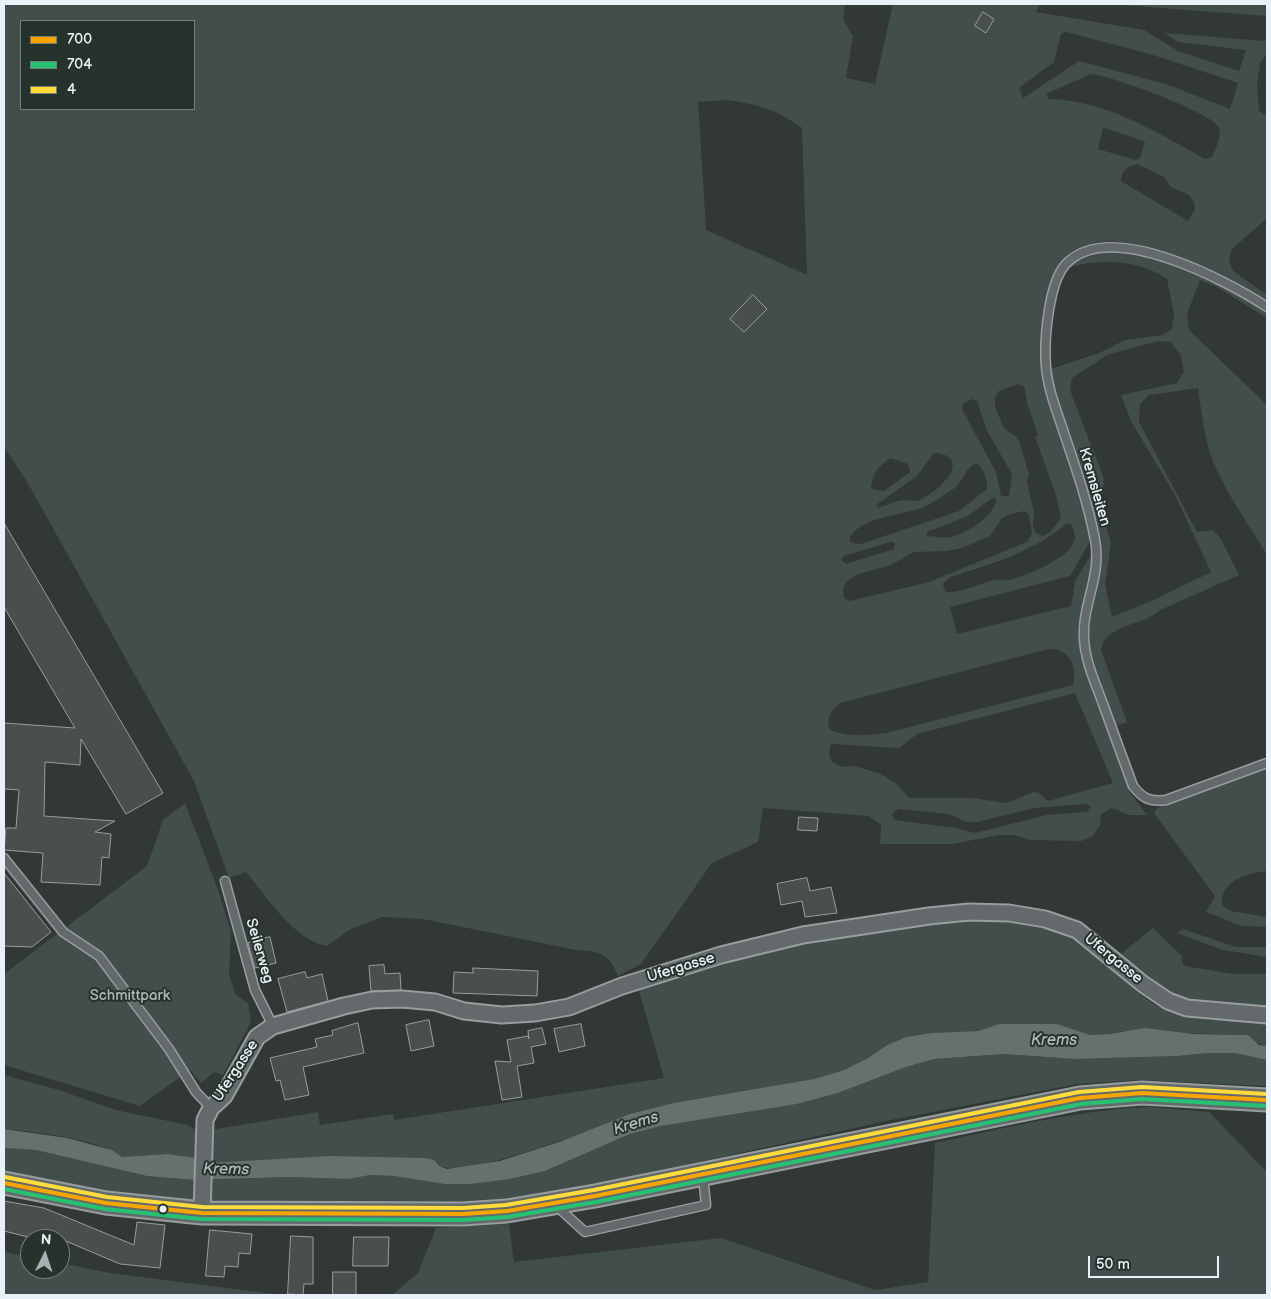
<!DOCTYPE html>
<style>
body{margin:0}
#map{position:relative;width:1271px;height:1299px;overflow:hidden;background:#313835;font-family:"Balsamiq Sans",sans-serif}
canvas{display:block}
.frame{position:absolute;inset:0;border:5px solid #e8f1f8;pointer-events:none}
.legend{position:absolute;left:20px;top:20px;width:175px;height:90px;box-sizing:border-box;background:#26332d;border:1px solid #747f7e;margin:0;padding:6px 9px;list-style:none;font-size:15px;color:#e8f1f8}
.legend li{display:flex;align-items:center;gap:10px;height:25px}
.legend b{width:25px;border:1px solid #747f7e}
.north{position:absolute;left:20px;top:1229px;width:50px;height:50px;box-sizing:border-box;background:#26332d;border:1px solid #747f7e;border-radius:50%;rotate:4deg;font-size:14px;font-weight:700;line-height:20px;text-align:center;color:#e8f1f8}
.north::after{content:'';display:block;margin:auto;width:18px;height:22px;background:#a8b0b4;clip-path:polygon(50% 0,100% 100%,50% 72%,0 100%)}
.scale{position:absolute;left:1088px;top:1256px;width:131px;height:22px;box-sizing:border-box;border:2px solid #e8f1f8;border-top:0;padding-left:6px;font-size:15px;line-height:18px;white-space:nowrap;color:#e8f1f8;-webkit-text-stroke:4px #26332d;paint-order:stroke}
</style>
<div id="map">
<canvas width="1271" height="1299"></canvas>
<div class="frame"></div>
<ul class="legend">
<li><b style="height:6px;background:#f7a600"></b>700</li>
<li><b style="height:6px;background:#26c172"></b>704</li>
<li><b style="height:6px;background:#ffdc3b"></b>4</li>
</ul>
<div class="north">N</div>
<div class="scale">50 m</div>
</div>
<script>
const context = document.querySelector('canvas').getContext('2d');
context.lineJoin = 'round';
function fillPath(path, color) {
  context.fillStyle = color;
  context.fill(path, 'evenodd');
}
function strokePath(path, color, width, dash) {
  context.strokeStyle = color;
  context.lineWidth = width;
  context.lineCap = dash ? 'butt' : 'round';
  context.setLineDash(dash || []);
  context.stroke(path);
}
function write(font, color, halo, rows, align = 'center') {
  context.font = font + ' "Balsamiq Sans",sans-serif';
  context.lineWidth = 4;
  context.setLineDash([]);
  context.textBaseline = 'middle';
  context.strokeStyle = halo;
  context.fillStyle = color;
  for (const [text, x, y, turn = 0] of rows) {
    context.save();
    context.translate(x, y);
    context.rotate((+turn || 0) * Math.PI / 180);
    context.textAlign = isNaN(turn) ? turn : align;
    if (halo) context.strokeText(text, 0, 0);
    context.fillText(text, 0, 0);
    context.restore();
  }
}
fillPath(new Path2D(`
 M4 4H845L843 19 853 36 846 78 875 84 893 4H1040L1036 12 1144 30 1178 51 1239 71 1246 50 1178 42 1164 33 1264 41 1267 39V54L1260 63 1257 86 1259 111 1267 116V218L1231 250 1229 262 1233 271 1267 295V302C1223 276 1111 211 1064 258 1051 271 1048 297 1045 315 1043 332 1040 350 1042 367 1044 391 1053 414 1060 437 1071 469 1081 502 1090 535L1089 543 1070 576 950 607 957 634 1071 606 1075 582 1094 549 1092 574 1080 622V653L1129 791 1147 815H1129L1112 808 1101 814 1100 825 1093 836 1081 841 1030 840 1015 835H999L952 844H880L881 825 869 816 763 808 758 842 712 863 641 964 618 976C609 953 599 951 576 950L423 919 382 917 351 929 327 946C295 941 266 896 246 872L229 878 194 781 26 480 4 447ZM21 21H194V109H21ZM1066 32 1150 54 1238 83 1230 109 1166 84 1079 61 1023 98 1019 88 1054 62 1061 34ZM1091 74C1109 75 1214 113 1219 128 1222 136 1215 150 1212 157L1205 159C1157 132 1105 100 1049 99L1046 94ZM726 100C758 104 776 109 802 128L807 275 706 230 698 102ZM1103 127 1145 142 1140 158 1136 160 1098 149ZM1137 164 1164 177 1171 187 1189 195 1194 202 1195 209 1188 221 1121 181C1121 171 1127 167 1137 164ZM1018 384 1024 386 1027 403 1038 435 1035 437 1056 495 1061 518 1049 533 1043 536 1037 534 1033 527 1034 512 1027 482 1029 474 1020 444 1016 437 1004 428 995 407V398L999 391ZM972 399 977 401 987 431 1012 474 1009 496H1001L996 472 962 409 963 404ZM938 453C975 460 933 497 916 501 913 501 908 500 904 500 895 501 887 505 878 508L876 505 917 476 933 454ZM890 458 908 464 910 472 884 491 871 489C872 474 878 467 890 458ZM974 464H978C984 472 988 479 987 489L959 511 861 544 852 543 849 540C857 517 903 515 922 508 927 506 955 489 958 485 964 477 965 471 974 464ZM994 497 997 500C991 518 969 532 951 537 944 539 934 536 927 536V532L968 516ZM1025 511 1029 515 1032 533 1027 542 929 582 850 601 844 598 843 588 847 581 858 574 891 565 914 552 947 551 962 548 990 536 1002 518 1014 513ZM1066 524H1071C1073 529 1077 536 1074 542 1068 559 1025 576 1009 580 1004 581 999 579 994 580 978 584 962 593 946 592L943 587 944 583 949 578C992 563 1030 554 1066 524ZM891 542 895 543 894 549 846 564 841 560 844 556ZM1055 649C1073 654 1076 668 1073 685L886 733C867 735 846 738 829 729 827 716 831 711 840 703L1045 650ZM1075 693 1113 783 1048 801 1039 793 1034 792 1006 803 972 798H909L897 784 881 774 855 766 843 767 831 761 829 755 831 744 899 748 917 734ZM1084 804 1091 806 1087 812 1047 815 975 833 956 828 895 820 892 816 894 812 899 809 948 814 967 822H977L1034 808Z
 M1065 4 1267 5V16L1108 4Z
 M1096 252C1152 250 1222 279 1267 313V318L1217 287 1200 280 1187 314 1189 330 1267 405V555C1249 525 1228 496 1214 464 1204 440 1202 413 1198 388L1149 395 1140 404 1139 422 1197 532 1213 530 1221 539 1239 575 1160 610C1144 626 1104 624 1101 650L1127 722 1116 726C1105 698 1088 666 1089 635 1090 603 1105 574 1100 541 1091 482 1060 428 1051 369L1099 353 1125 340 1163 335 1172 329 1174 314 1167 279C1139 260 1100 258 1067 268L1081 257ZM1158 341 1171 342 1181 356 1184 372 1177 383 1121 395 1131 421 1175 495 1211 572 1156 599 1112 617 1105 584 1111 543 1101 509 1104 479 1070 390 1072 378 1107 355Z
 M1267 768V871C1247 873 1220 881 1222 905L1231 911 1267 917V927L1242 926 1206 912 1215 896 1154 813 1157 808Z
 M185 803 218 890 231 931 229 975 236 995 248 1003 251 1022 223 1075 214 1072 201 1083 190 1070 140 1106 4 1065V974L147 866 163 820Z
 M970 919C1015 921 1062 924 1098 956 1118 974 1136 996 1162 1008 1194 1022 1233 1020 1267 1023V1046C1258 1045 1249 1038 1239 1035L1123 1031 1109 1034 1090 1035 1056 1024H999L978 1031 931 1033 906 1037 887 1045 868 1058 844 1070 814 1079C730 1096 646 1118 563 1140 535 1148 465 1176 439 1166L209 1163 210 1130 318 1112 320 1125 393 1114 394 1120 664 1078 638 987C666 979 694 968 722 961 802 939 887 926 970 919Z
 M1153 928 1182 956V962L1185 966 1233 974H1267V1007L1189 1000 1172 994 1121 954Z
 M1183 929 1236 947H1267V957L1223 950 1177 933Z
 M1208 1053H1235L1267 1060V1086L1140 1080 1077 1084 891 1120 557 1193 507 1201 462 1203 262 1204 209 1202V1180L288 1177 349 1179 370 1175 394 1176 444 1184 510 1179 545 1171 630 1134 661 1126 797 1104 838 1093 906 1067 934 1059 1004 1054 1075 1059 1177 1056Z
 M4 1075 59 1090 116 1110 187 1125 196 1130V1158L168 1154 122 1157C105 1140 29 1131 4 1129Z
 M1149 1107 1209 1112 1267 1172V1295H392L418 1273 436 1228 509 1224 514 1262 721 1238 875 1290 928 1282 935 1143C1006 1128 1077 1110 1149 1107Z
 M4 1148 36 1150 147 1176 195 1180V1202L179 1201V1198L155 1196 154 1200 4 1174Z
 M4 1252 30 1257V1269H60V1263L110 1273 282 1295H4Z`), '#424e4b');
fillPath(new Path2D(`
 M999 1024H1057L1090 1035 1109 1034 1145 1028 1193 1034 1239 1035H1248L1259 1045 1267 1046V1060L1235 1053H1208L1177 1056 1075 1059 1004 1054 934 1059 906 1067 838 1093 797 1104 661 1126 630 1134 545 1171 510 1179 470 1184H444L394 1176 370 1175 349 1179 288 1177 195 1180 147 1176 36 1150 4 1148V1129L67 1138 112 1150 122 1157 168 1154 196 1158 209 1163 330 1156 425 1158 434 1160 439 1166 447 1169 500 1161 562 1141 630 1114 674 1103 814 1079 844 1070 868 1058 887 1045 906 1037 931 1033 978 1031Z`), '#66716f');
const building = new Path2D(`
 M983 12 994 19 986 33 975 26Z
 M753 295 767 309 744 332 730 319Z
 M4 523 163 793 126 814 81 739 80 765 45 762 44 816 115 821 95 832 111 834 109 858 102 857 100 885 41 882 43 853 4 850 6 828H16L19 790 4 789V723L75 728 4 607Z
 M799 817 818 818 817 831 798 830Z
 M4 873 51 932 32 947 4 946Z
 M807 878 810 891 831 887 837 913 805 917 802 901 781 905 777 884Z
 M270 937 276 963 255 968 248 943Z
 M384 965 385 974 400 973 401 990 371 991 369 966Z
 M473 968 538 971 537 996 453 993 454 972 473 973Z
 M305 972 307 978 322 974 328 1001 287 1012 278 979Z
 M429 1020 434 1046 411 1051 406 1025Z
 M358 1023 364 1053 303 1067 309 1095 285 1100 280 1080 276 1081 270 1058 317 1047 315 1039 333 1035 332 1031Z
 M581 1024 585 1046 559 1052 554 1029Z
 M542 1028 546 1044 531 1047 534 1063 517 1066 522 1097 502 1100 495 1061 511 1062 507 1040 528 1036 529 1039 528 1031Z
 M4 1201 44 1208 134 1245 137 1222 165 1225 160 1268 120 1264 61 1239H36L4 1231Z
 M210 1230 252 1234 250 1254 239 1253 238 1267 225 1266 224 1277 206 1276Z
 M291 1236 313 1237V1284H304L303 1295 288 1294Z
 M354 1237H389L388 1266H353Z
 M333 1272H356V1295H333Z`);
fillPath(building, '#494f4d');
strokePath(building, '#989d9e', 1);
const service = new Path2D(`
 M1267 307C1226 280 1114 221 1069 261 1048 278 1044 341 1046 367 1048 389 1056 409 1063 430 1075 466 1088 502 1095 540 1102 576 1082 604 1084 638 1085 661 1095 682 1103 704 1113 731 1123 759 1133 786 1143 799 1150 802 1166 800L1267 763
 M4 858 63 932 99 956 169 1049 196 1092 211 1108
 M225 881 255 990 273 1026
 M559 1205 563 1212 585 1232 706 1205 703 1176`);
const minor = new Path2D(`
 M202 1213 205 1120 211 1108 224 1096 257 1037 273 1026 344 1006 372 1000 402 999 435 1002 464 1011 502 1015 535 1013 569 1007 622 986 721 955 803 935 929 916 969 912 1009 913 1045 919 1077 930 1143 984 1168 1001 1187 1008 1267 1015`);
const secondary = new Path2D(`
 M4 1183 106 1203 202 1213 463 1214 507 1211 595 1196 1080 1098 1142 1093 1267 1100`);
strokePath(service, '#989d9e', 11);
strokePath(minor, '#989d9e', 19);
strokePath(secondary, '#989d9e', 25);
strokePath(service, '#646a6b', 8);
strokePath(minor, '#646a6b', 15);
strokePath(secondary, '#646a6b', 21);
strokePath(new Path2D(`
 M4 1183 106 1203 202 1213 463 1214 507 1211 595 1196 1080 1098 1142 1093 1267 1100`), '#f7a600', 4);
strokePath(new Path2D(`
 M4 1189 105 1209 201 1219 463 1220 507 1217 596 1202 1081 1104 1142 1099 1267 1106`), '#26c172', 4);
strokePath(new Path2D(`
 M5 1177 107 1197 202 1207 463 1208 506 1205 594 1190 1079 1092 1142 1087 1267 1094`), '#ffdc3b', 4);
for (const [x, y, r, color] of [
 [163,1209,4.5,"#e8f1f8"]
]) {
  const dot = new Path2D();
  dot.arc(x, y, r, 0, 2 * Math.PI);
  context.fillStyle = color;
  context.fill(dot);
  strokePath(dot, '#26332d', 2);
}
write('15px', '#e8f1f8', '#26332d', [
 ["Kremsleiten",1094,487,74],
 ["Seilerweg",259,951,74],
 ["Ufergasse",1113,959,39],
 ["Ufergasse",681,968,-17],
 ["Ufergasse",236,1071,-57]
]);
write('15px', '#afb9bc', '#26332d', [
 ["Schmittpark",130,996]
]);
write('italic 16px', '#b0babd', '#26332d', [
 ["Krems",1054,1041],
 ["Krems",636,1124,-17],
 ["Krems",226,1170,1]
]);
</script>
